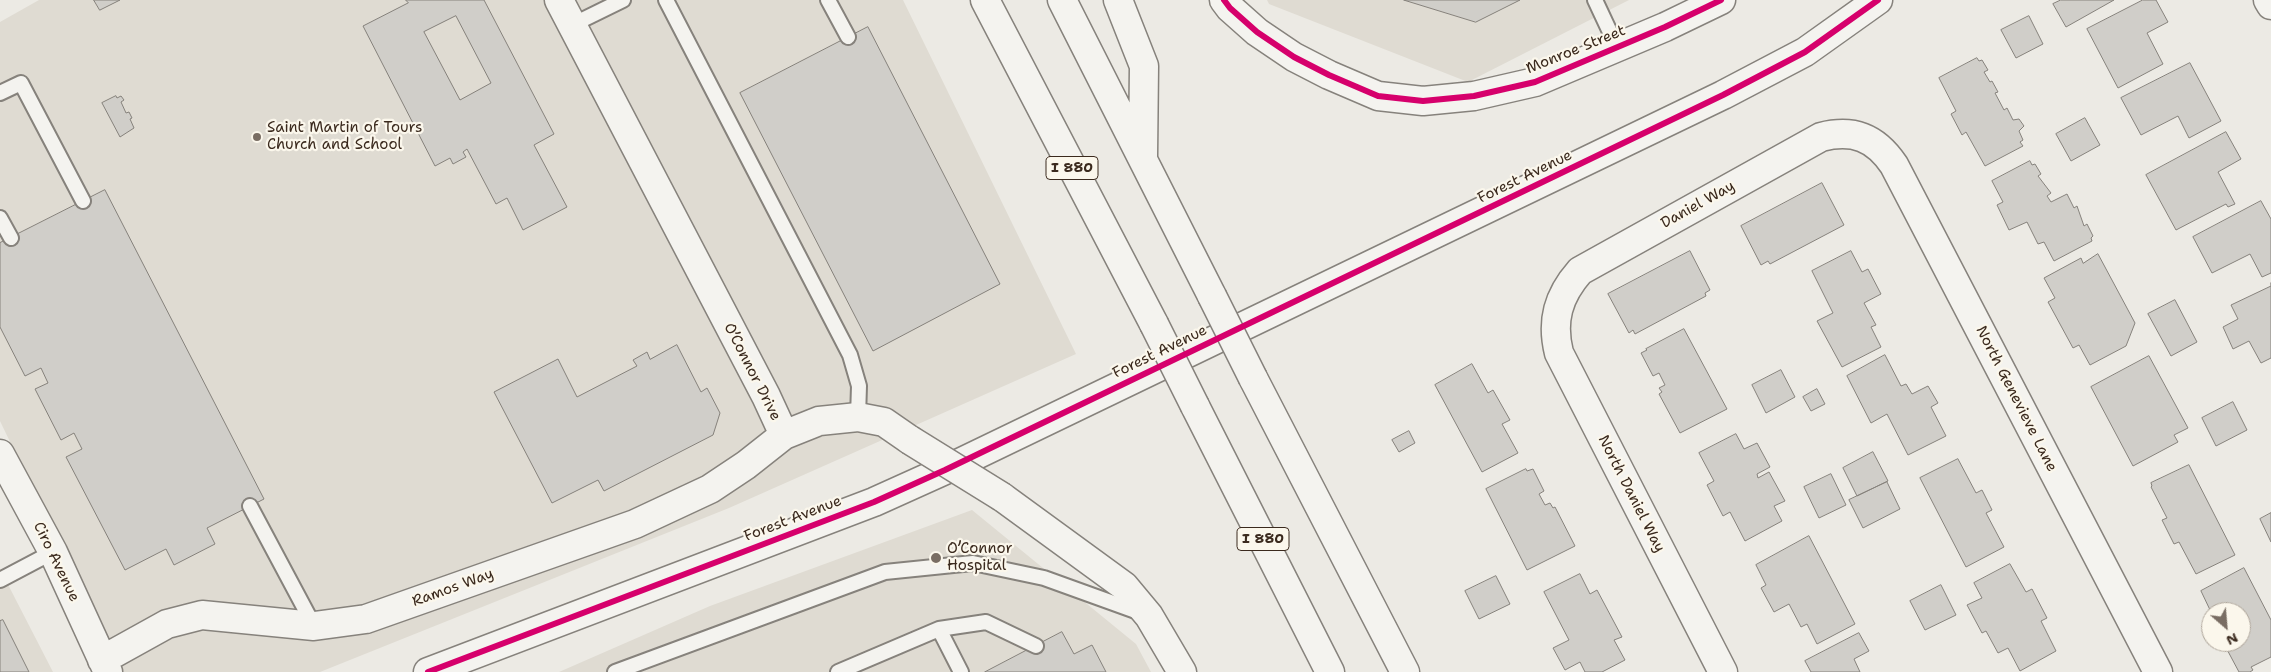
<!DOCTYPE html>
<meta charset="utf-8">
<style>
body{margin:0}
#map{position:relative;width:2271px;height:672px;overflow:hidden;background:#eceae4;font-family:"Shantell Sans",sans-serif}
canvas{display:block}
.north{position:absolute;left:2201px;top:602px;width:50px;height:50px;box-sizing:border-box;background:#fbf7ec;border:1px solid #aea59a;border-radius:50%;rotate:153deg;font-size:14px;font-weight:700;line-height:20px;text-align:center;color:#3b2a1e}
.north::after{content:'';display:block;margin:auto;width:18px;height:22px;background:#796d63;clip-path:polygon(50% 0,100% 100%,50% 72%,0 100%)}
</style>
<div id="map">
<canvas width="2271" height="672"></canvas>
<div class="north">N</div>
</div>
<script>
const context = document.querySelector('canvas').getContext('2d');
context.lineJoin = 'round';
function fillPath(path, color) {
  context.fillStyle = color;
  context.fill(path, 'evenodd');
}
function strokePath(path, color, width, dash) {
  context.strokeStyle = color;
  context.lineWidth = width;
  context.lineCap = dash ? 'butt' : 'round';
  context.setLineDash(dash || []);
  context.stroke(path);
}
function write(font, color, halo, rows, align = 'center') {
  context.font = font + ' "Shantell Sans",sans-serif';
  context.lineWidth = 4.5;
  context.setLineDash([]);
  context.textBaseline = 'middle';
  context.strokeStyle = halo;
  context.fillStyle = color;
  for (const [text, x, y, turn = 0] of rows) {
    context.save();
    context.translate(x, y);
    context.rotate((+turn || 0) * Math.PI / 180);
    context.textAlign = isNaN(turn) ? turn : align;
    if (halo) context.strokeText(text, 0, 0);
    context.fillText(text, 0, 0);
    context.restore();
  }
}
fillPath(new Path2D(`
 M39 0H903L1076 354 729 508 320 672H121L0 421V22Z
 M1267 0H1629L1468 82 1269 4Z
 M972 510 1136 644 1151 672H559L710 606Z
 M0 569 53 672H0Z`), '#dfdbd2');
const building = new Path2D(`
 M94 0H120L100 10Z
 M406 0H484L554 134 534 145 567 207 523 230 507 198 496 204 467 149 463 152 466 157 453 164 450 158 435 166 363 26 408 3ZM456 16 491 83 460 100 424 32Z
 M1404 0H1520L1476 22Z
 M2061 0H2114L2066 27 2053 4Z
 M2143 0H2156L2168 22 2147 33 2163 64 2118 88 2087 29Z
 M2029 16 2043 44 2016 58 2001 30Z
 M868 27 1000 284 873 351 740 93Z
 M1977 58 1979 61 1982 60 1988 70 1984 72 1990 82 1992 81 1998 92 1995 93 2004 110 2007 108 2013 120 2019 119 2024 126 2019 131 2023 140 2020 142 2023 146 1985 166 1966 132 1962 135 1951 114 1956 111 1939 78Z
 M2190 63 2221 121 2189 138 2178 116 2141 135 2121 98Z
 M116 96 117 98 121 96 124 100 121 102 126 113 129 112 132 118 130 119 134 128 120 137 102 103Z
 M2085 118 2100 145 2071 161 2056 134Z
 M2226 132 2241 159 2218 172 2235 204 2228 207 2226 204 2176 230 2146 175Z
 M2030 161 2032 165 2035 164 2041 174 2038 176 2051 193 2047 196 2051 202 2067 194 2074 208 2077 206 2084 226 2087 224 2093 236 2091 238 2092 241 2054 261 2044 242 2038 244 2027 222 2009 230 1997 205 2003 202 1992 181Z
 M1822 183 1844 225 1770 264 1768 261 1761 265 1741 226Z
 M105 190 264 499 207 528 215 544 174 565 166 549 125 570 66 457 82 449 74 433 61 440 35 389 48 383 41 368 25 376 0 327V243Z
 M2261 201 2271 219V273L2262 277 2250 254 2212 273 2193 237Z
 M1690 251 1710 290 1705 293 1706 296 1635 334 1633 330 1629 333 1608 294Z
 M1851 251 1862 272 1868 269 1881 294 1864 303 1876 325 1871 327 1881 347 1842 367 1817 321 1833 313 1812 271Z
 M2098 254 2135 323 2126 346 2090 365 2079 345 2073 348 2048 302 2055 298 2044 278 2081 258 2083 263Z
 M2271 283V358L2261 363 2249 341 2233 349 2223 327 2238 319 2231 305 2271 286Z
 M2175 300 2197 342 2171 356 2148 314Z
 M1684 329 1727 409 1680 433 1659 394 1662 392 1659 388 1665 385 1659 373 1653 376 1641 353 1647 350 1646 349Z
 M677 345 701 392 707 388 720 413 713 435 604 491 598 480 552 503 494 392 558 359 577 397 637 366 633 360 647 352 650 359Z
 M1885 355 1901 386 1906 384 1912 394 1928 386 1938 403 1931 407 1946 436 1908 455 1887 414 1871 423 1847 376Z
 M2149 356 2188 428 2174 435 2178 442 2133 466 2091 387Z
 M1472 364 1488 393 1493 390 1510 420 1502 424 1518 453 1482 472 1435 385Z
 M1781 370 1795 397 1766 413 1752 385Z
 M1817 389 1825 404 1811 411 1803 397Z
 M2233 402 2247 430 2216 446 2202 418Z
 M1409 431 1415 443 1399 452 1392 440Z
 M1736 434 1744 449 1757 443 1770 467 1757 474 1758 478 1769 472 1785 501 1774 506 1782 521 1745 541 1730 512 1723 516 1707 485 1714 481 1699 453Z
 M1873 452 1888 481 1857 496 1843 468Z
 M1958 459 1976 493 1982 490 1992 510 1986 513 2004 547 1966 567 1920 478Z
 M2189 465 2235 555 2196 574 2179 542 2174 544 2162 520 2167 518 2151 487 2152 486 2151 483Z
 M1526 469 1527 471 1533 469 1544 491 1539 494 1545 505 1550 503 1553 508 1555 507 1575 546 1527 570 1486 489Z
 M1831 474 1846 505 1819 518 1804 487Z
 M1887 482 1900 509 1863 528 1849 500Z
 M2271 513V542L2260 519Z
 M1809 536 1855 624 1817 644 1807 624 1801 627 1789 604 1774 612 1761 588 1766 585 1756 565Z
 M2010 564 2026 592 2032 589 2047 618 2041 621 2056 651 2020 671 2008 648 1998 653 1986 631 1982 633 1967 605 1982 598 1974 583Z
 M2244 568 2271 620V657L2251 667 2253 670 2250 672H2239L2223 642H2241V612H2211L2201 591Z
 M1580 574 1590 594 1597 590 1622 637 1614 640 1625 660 1602 672H1585L1580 662 1565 670 1553 648 1569 640 1544 592Z
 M1496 576 1510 604 1479 619 1465 591Z
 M1941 585 1956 615 1925 630 1910 601Z
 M3 620 29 672H0V621Z
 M1062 632 1074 654 1092 645 1106 672H985Z
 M1859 633 1869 651 1854 659 1860 672H1811L1805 661Z`);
fillPath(building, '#d0cec9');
strokePath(building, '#86827c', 1);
const service = new Path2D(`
 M666 0 850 355 859 386 858 417
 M828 0 848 37
 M1595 0 1617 47
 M572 25 623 0
 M0 93 21 83 83 201
 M0 218 11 238
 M250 506 314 626
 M0 580 53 552
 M939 629 961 672
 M615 672 885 572 973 563 1044 578 1141 613
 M838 672 939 629 986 622 1036 646`);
const minor = new Path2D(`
 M559 0 766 396 784 435
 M0 454 53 552 108 672
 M1002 497 1124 586 1149 616 1182 672
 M102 660 167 624 202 615 314 626 366 619 635 524 710 489 746 465 784 435 819 421 858 417 884 422 910 440
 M1723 672 1559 353C1551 321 1558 296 1580 271L1821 137C1853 129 1875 137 1894 165L2158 672`);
const secondary = new Path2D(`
 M1224 0 1230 8 1257 32 1294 57 1329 75 1378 96 1423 101 1474 96 1535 82 1665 27 1721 0
 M2268 0 2271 5
 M428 672 874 502 945 470 1723 95 1805 52 1878 0`);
const motorway = new Path2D(`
 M985 0 1154 324
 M1062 0 1212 296
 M1118 0 1144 66 1143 156
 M1253 378 1405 672
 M1195 406 1330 672`);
strokePath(service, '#86827c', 18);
strokePath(minor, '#86827c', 31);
strokePath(secondary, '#86827c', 31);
strokePath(motorway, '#86827c', 31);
strokePath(service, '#f4f3ef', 14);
strokePath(minor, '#f4f3ef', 28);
strokePath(secondary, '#f4f3ef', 28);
strokePath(motorway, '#f4f3ef', 28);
const minorBridge = new Path2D(`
 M910 440 1002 497`);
const motorwayBridge = new Path2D(`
 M1212 296 1253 378
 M1154 324 1195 406`);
strokePath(minorBridge, '#86827c', 31, []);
strokePath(motorwayBridge, '#86827c', 31, []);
strokePath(minorBridge, '#f4f3ef', 28);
strokePath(motorwayBridge, '#f4f3ef', 28);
strokePath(new Path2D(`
 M1224 0 1230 8 1257 32 1294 57 1329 75 1378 96 1423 101 1474 96 1535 82 1665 27 1721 0
 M428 672 874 502 945 470 1723 95 1805 52 1878 0`), '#d6006c', 6);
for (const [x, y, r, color] of [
 [257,137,5,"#796d63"],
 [936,558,6,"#796d63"]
]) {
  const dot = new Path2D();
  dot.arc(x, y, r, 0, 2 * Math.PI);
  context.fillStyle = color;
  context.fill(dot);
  strokePath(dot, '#fbf7ec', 2);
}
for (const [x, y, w] of [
 [1072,168,52],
 [1263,539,52]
]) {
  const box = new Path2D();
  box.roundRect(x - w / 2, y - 11.5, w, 23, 4);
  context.fillStyle = '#fbf7ec';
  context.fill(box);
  strokePath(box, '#3b2a1e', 1);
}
write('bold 14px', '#3b2a1e', null, [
 ["I 880",1072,168],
 ["I 880",1263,539]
]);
write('15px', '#3b2a1e', '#fbf7ec', [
 ["Monroe Street",1576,50,-22],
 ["Forest Avenue",1525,177,-26],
 ["Daniel Way",1698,205,-29],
 ["Forest Avenue",1160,352,-26],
 ["O’Connor Drive",752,372,63],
 ["North Genevieve Lane",2016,399,63],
 ["North Daniel Way",1631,494,63],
 ["Forest Avenue",793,519,-21],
 ["Ciro Avenue",56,562,64],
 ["Ramos Way",453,588,-20]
]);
write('15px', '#3b2a1e', '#fbf7ec', [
 ["Saint Martin of Tours",267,128],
 ["Church and School",267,145],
 ["O’Connor",947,549],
 ["Hospital",947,566]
], 'left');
</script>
